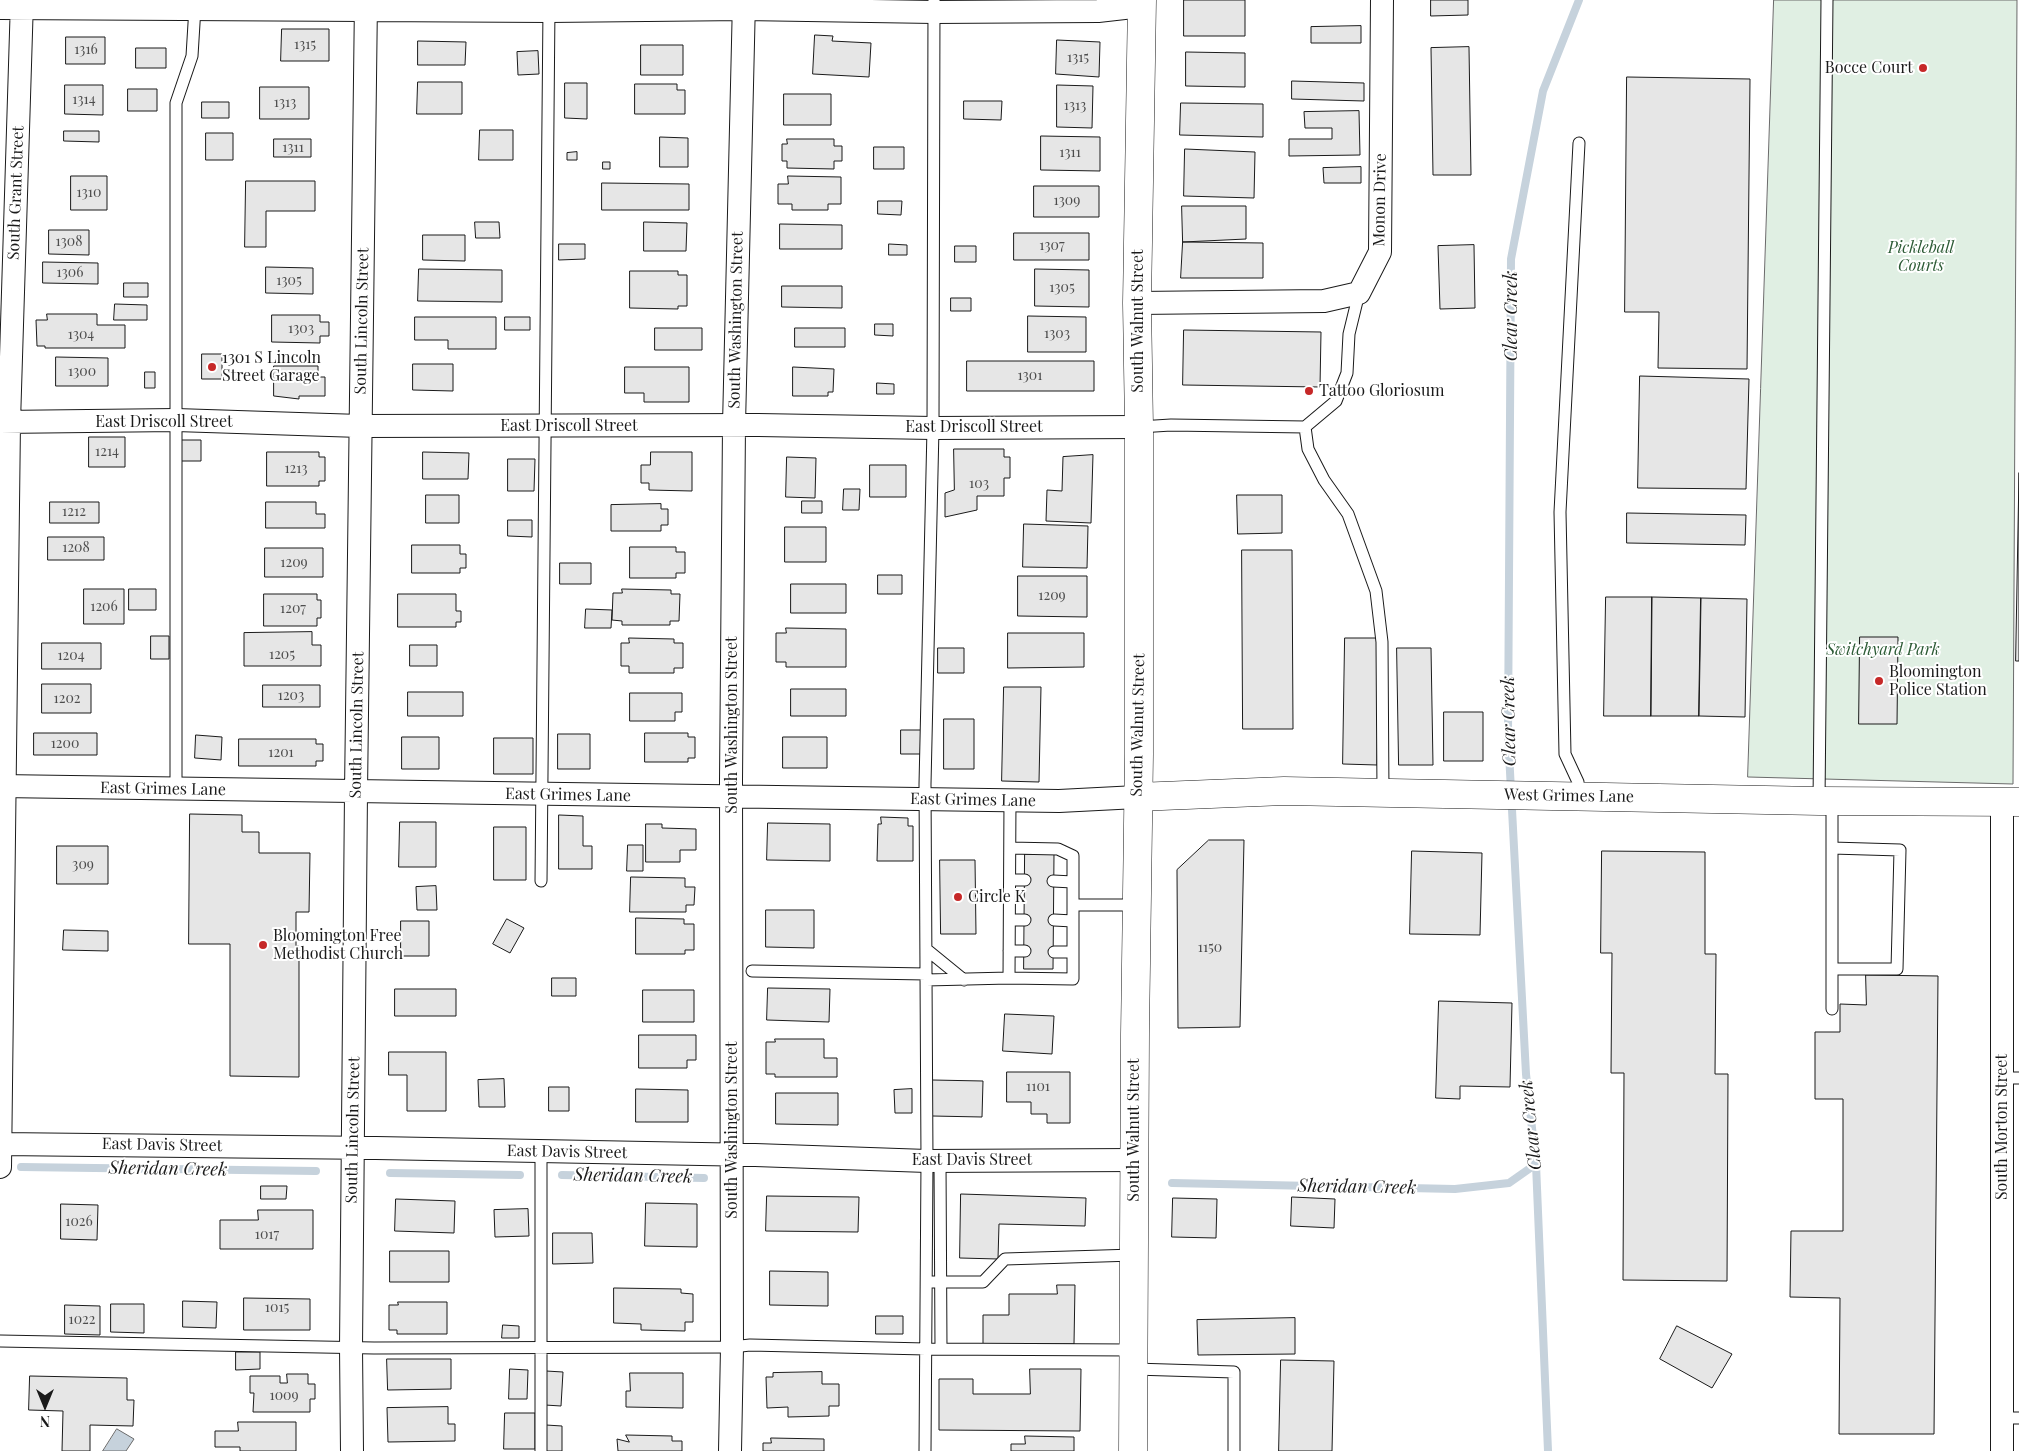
<!DOCTYPE html>
<style>
body{margin:0}
#map{position:relative;width:2019px;height:1451px;overflow:hidden;background:#fff;font-family:"Playfair Display",serif}
canvas{display:block}
.north{position:absolute;left:20px;top:1381px;width:50px;height:50px;-webkit-text-stroke:4px #fff;paint-order:stroke;rotate:180deg;font-size:14px;font-weight:700;line-height:20px;text-align:center;color:#1a1a1a}
.north::after{content:'';display:block;margin:auto;width:18px;height:22px;background:#1a1a1a;clip-path:polygon(50% 0,100% 100%,50% 72%,0 100%)}
</style>
<div id="map">
<canvas width="2019" height="1451"></canvas>
<div class="north">N</div>
</div>
<script>
const context = document.querySelector('canvas').getContext('2d');
context.lineJoin = 'round';
function fillPath(path, color) {
  context.fillStyle = color;
  context.fill(path, 'evenodd');
}
function strokePath(path, color, width, dash) {
  context.strokeStyle = color;
  context.lineWidth = width;
  context.lineCap = dash ? 'butt' : 'round';
  context.setLineDash(dash || []);
  context.stroke(path);
}
function write(font, color, halo, rows, align = 'center') {
  context.font = font + ' "Playfair Display",serif';
  context.lineWidth = 4;
  context.setLineDash([]);
  context.textBaseline = 'middle';
  context.strokeStyle = halo;
  context.fillStyle = color;
  for (const [text, x, y, turn = 0] of rows) {
    context.save();
    context.translate(x, y);
    context.rotate((+turn || 0) * Math.PI / 180);
    context.textAlign = isNaN(turn) ? turn : align;
    if (halo) context.strokeText(text, 0, 0);
    context.fillText(text, 0, 0);
    context.restore();
  }
}
const green = new Path2D(`
 M1774 0H2017L2013 784 1748 777Z`);
fillPath(green, '#e0efe3');
strokePath(green, '#6a6a6a', 1);
const water = new Path2D(`
 M117 1429 134 1439 126 1451H103Z`);
fillPath(water, '#c6d2dc');
strokePath(water, '#6a6a6a', 1);
strokePath(new Path2D(`
 M21 1167 316 1171
 M390 1173 520 1175
 M562 1175 704 1178
 M1172 1183 1455 1189 1509 1183 1536 1164
 M1548 1451 1536 1164 1526 1074 1508 734 1511 259 1543 91 1579 0`), '#c6d2dc', 8);
const building = new Path2D(`
 M1184 0H1245V36H1184Z
 M1431 0H1468V15L1431 16Z
 M1361 26V43H1311V27Z
 M282 29H329V61H281Z
 M815 35 833 36 832 41 871 43 869 77 813 74Z
 M66 37H105V64H66Z
 M1057 40 1100 42 1099 77 1056 74Z
 M418 41 466 42 465 65H418Z
 M641 45H683V75H641Z
 M1469 47 1471 175H1433L1431 48Z
 M136 48H166V68H136Z
 M538 51 539 74 518 75 517 52Z
 M1186 52 1245 53V87L1186 86Z
 M1627 77 1750 79 1747 369 1658 368 1659 312H1625Z
 M1292 81 1364 83V101L1292 99Z
 M418 82H462V114H417Z
 M565 83H587V119L565 118Z
 M635 84H677V90H685V114H635Z
 M65 85H103V115L65 114Z
 M1057 85 1093 86 1092 128 1057 127Z
 M260 87H309V119H260Z
 M128 89H157V111H128Z
 M784 94H831V125H784Z
 M964 101H1002L1001 120 964 119Z
 M202 102H229V118H202Z
 M1181 103 1263 104V137L1180 135Z
 M1359 111 1360 155 1289 156V139H1332V128H1305L1304 112Z
 M480 130H513V160H479Z
 M64 131H99V142L64 141Z
 M206 133H233V160H206Z
 M1041 136 1100 137V171L1041 170Z
 M660 137 688 138V167H660Z
 M274 139H311V157H274Z
 M787 139H834V146H842V161H834V169L787 168V161H782V144H787Z
 M874 147H904V169H874Z
 M1185 149 1255 152 1254 198 1184 196Z
 M577 152V160H567V153Z
 M603 162H610V169H603Z
 M1361 167V183H1324L1323 168Z
 M71 176H107V210H71Z
 M788 176 841 177V204H828V210H792V204H778V184H788Z
 M246 181H315V211H266V247H245Z
 M602 183 689 184V210H602Z
 M1034 186H1099V217H1034Z
 M878 201H902L901 215 878 214Z
 M1182 206H1246V239L1183 242Z
 M475 222H499L500 238H476Z
 M644 222 687 223 686 251H644Z
 M780 224 842 225V249H780Z
 M49 230H89V255L49 254Z
 M1014 233H1089V260H1014Z
 M423 235H465V261L423 260Z
 M1183 242 1263 243V278H1181Z
 M559 244H585V259L559 260Z
 M889 244 907 245V255H889Z
 M1474 245 1475 308 1440 309 1438 246Z
 M955 246H976V262H955Z
 M43 262 98 263V284L43 283Z
 M266 267 313 268V294L266 293Z
 M419 269 502 270V302L418 301Z
 M1035 269 1089 270V307L1035 306Z
 M630 271H678V275H687V306H678V309L630 308Z
 M124 283H148V297H124Z
 M782 286H842V308L782 307Z
 M951 298H971V311H951Z
 M115 304 147 305V320H114Z
 M47 314H97V325H125V348H45V346H37L36 320H47Z
 M272 315H320V322H329V336H320V343L272 342Z
 M1028 316 1086 317V352H1028Z
 M415 317H496V349H448V340H415Z
 M505 317H530V330H505Z
 M875 324H893V336L875 335Z
 M655 328H702V350H655Z
 M795 328H845V347H795Z
 M1184 330 1321 332 1320 387 1183 385Z
 M202 354H222V379H202Z
 M56 357 108 358V386H56Z
 M967 361H1094V391H967Z
 M413 364H453V391L413 390Z
 M274 366H318V377H325V396H299V399L274 396Z
 M625 367H689V402H644V393H625Z
 M793 367 834 369 833 392H828V396H793Z
 M145 372H155V388H145Z
 M1640 376 1749 379 1746 489 1638 488Z
 M877 383 894 384V394H877Z
 M89 437H125V467H89Z
 M181 440H201V461H181Z
 M954 449H1004V457H1010V478H1004V496H977V510L945 517V493L954 490Z
 M267 452H319V457H325V481H319V486H267Z
 M423 452 469 453 468 479H423Z
 M651 452H692V491L649 490V483H641V465H650Z
 M1093 455 1091 523 1046 521 1047 490 1062 491 1063 457Z
 M787 457 816 458 815 498 786 497Z
 M508 459H535L534 491H508Z
 M870 465H906V497H870Z
 M2019 473V661H2016Z
 M844 489H860L859 510H843Z
 M426 495H459V523H426Z
 M1237 495H1282V533L1238 534Z
 M802 501H822V513H802Z
 M50 502H99V523H50Z
 M266 502H316V514H325V528H266Z
 M661 504V509H668V525H661V531H611V505Z
 M1627 513 1746 515 1745 545 1627 543Z
 M508 520H532V537L508 536Z
 M1024 524 1088 526 1087 568 1023 567Z
 M785 527H826V562H785Z
 M48 537H104V560H48Z
 M412 545H460V554H466V568H460V573H412Z
 M630 547H676V552H685V573H676V578H630Z
 M265 548H323V577H265Z
 M1242 550H1292L1293 729H1243Z
 M560 563H591V584H560Z
 M878 575H902V594H878Z
 M1018 576H1087V617L1018 616Z
 M791 584H846V613H791Z
 M84 589H124V624H84Z
 M129 589H156V610H129Z
 M622 589 671 590V594H680L679 621H670V625H622V621L612 620 613 593H622Z
 M264 594H317V600H321V618H317V626H264Z
 M398 594H456V611H461V622H456V627H398Z
 M1606 597H1652L1651 716H1604Z
 M1652 597 1701 598 1699 716H1651Z
 M1701 598 1747 599 1745 717 1699 716Z
 M586 609 612 610 611 628H585Z
 M786 628 846 629V667H786V662H776V633H786Z
 M312 632V645H321V666H244V633Z
 M1008 633H1084V667L1008 668Z
 M151 636H169V659H151Z
 M1860 637H1898L1897 724H1859Z
 M629 638 674 639V643H683V668H674V673H629V666H621V643H629Z
 M1345 638H1379L1377 765 1343 764Z
 M42 643H101V669H42Z
 M410 645H437V666H410Z
 M938 648H964V673H938Z
 M1397 648H1431L1433 765H1399Z
 M42 684H91V713H42Z
 M263 685H320V707H263Z
 M1004 687H1041L1039 782 1002 781Z
 M791 689H846V716H791Z
 M408 692H463V716H408Z
 M630 693H682V712H675V721H630Z
 M1444 712H1483V761H1444Z
 M944 719H974V769H944Z
 M901 730H921V754H901Z
 M34 733H97V755H34Z
 M645 733H688V737H695V758H688V762H645Z
 M558 734H590V769H558Z
 M196 735 222 737 221 760 195 758Z
 M402 737H439V769H402Z
 M783 737H827V768H783Z
 M494 738H533V774H494Z
 M239 739H316V744H323V761H316V766H239Z
 M190 814 242 815V832H259V853H310L309 912H296V946H299V1077L230 1076V944H189Z
 M559 815 583 816V846H592V869H559Z
 M881 817 908 818V826H913V861H877L878 824H881Z
 M400 822H436V867H399Z
 M768 823 830 824V861L767 860Z
 M646 824H662V828L696 829V850H680V862H646Z
 M494 827H526V880H494Z
 M1209 840H1244L1240 1027 1178 1028 1177 870Z
 M628 845H643V871H627Z
 M57 846H108V884H57Z
 M1412 851 1482 853 1480 935 1410 934Z
 M1602 851 1705 852V954H1716L1715 1074H1728L1727 1281 1623 1280 1624 1073H1611L1612 953H1601Z
 M1025 854H1054L1053 969H1024Z
 M940 860H975L976 934H941Z
 M631 877 685 878V887H695L694 905H686V912H630Z
 M436 886 437 910H417L416 887Z
 M766 910H814V948L766 947Z
 M636 918 684 919V924H694V950H685V954H636Z
 M507 919 524 928 510 953 493 944Z
 M401 921H429V956H401Z
 M64 930 108 931V951L63 950Z
 M1866 975 1938 976 1934 1434H1839L1840 1298 1790 1297 1791 1231H1843V1099H1815V1032H1840V1004L1866 1005Z
 M552 978H576V996H552Z
 M768 988 830 989 829 1022 767 1020Z
 M395 989H456V1016H395Z
 M643 990H694V1022H643Z
 M1439 1001 1512 1003 1510 1087 1460 1086V1099L1436 1098Z
 M1005 1014 1054 1016 1052 1054 1003 1051Z
 M639 1035H696V1060H687V1068H639Z
 M775 1039H824V1058H837V1077H775V1074H766V1042H775Z
 M389 1052H446V1111H407V1075H389Z
 M1007 1072H1070V1123H1047V1114H1031V1102H1007Z
 M504 1079 505 1107H479L478 1080Z
 M932 1080 983 1081 982 1117 932 1116Z
 M549 1087H569V1111H549Z
 M636 1089 688 1090V1122H636Z
 M912 1089V1113H895L894 1090Z
 M776 1093H838V1125L776 1124Z
 M261 1186H287L286 1199H261Z
 M961 1194 1086 1198 1085 1226 999 1224 998 1259 960 1258Z
 M767 1196 859 1197 858 1232 766 1231Z
 M1292 1197 1335 1199 1334 1228 1291 1226Z
 M1173 1198 1217 1199 1216 1238 1172 1237Z
 M396 1199 455 1201 454 1233 395 1231Z
 M646 1203 697 1204V1247L645 1246Z
 M61 1204 98 1205 97 1240 61 1239Z
 M528 1209 529 1236 495 1237 494 1210Z
 M258 1210H313V1249H220V1220H258Z
 M553 1233H592L593 1263 553 1264Z
 M390 1251H449V1282H390Z
 M770 1271 828 1272V1306L770 1305Z
 M1057 1285H1075L1074 1344H983V1315H1009V1294H1057Z
 M614 1288 681 1289V1293L693 1294V1322H685V1331L641 1330V1324L614 1323Z
 M244 1298 310 1299V1330H244Z
 M183 1301 217 1302 216 1328 183 1327Z
 M398 1302H447V1334H397V1330H389V1305H398Z
 M111 1304H144V1333L111 1332Z
 M65 1305 100 1306V1335L65 1334Z
 M876 1316H903V1334H876Z
 M1295 1318V1354L1198 1355 1197 1320Z
 M503 1325 519 1326V1338H502Z
 M1677 1326 1732 1354 1712 1388 1660 1359Z
 M236 1352H260V1369L236 1370Z
 M387 1359H451V1389L388 1390Z
 M1281 1360 1334 1361 1332 1451H1279Z
 M510 1369 528 1370 527 1399H509Z
 M1030 1369H1081L1080 1431 939 1430V1379H973V1394H1030Z
 M546 1371 563 1372 561 1406 545 1405Z
 M822 1372V1384H839V1406H829V1416L788 1417V1407L767 1408 766 1377H773V1373Z
 M630 1373H683V1408L626 1407V1391H630Z
 M287 1374H308V1384H315V1399H310V1412H253L254 1393H250V1376H280V1383H287Z
 M30 1376 127 1378V1400H134L133 1426 90 1425V1451H62L63 1411 29 1410Z
 M448 1407V1424H455V1441L388 1442 387 1408Z
 M505 1413H535V1449H504Z
 M238 1422H296V1451H240V1447H215V1431H238Z
 M546 1425 562 1426V1451H545Z
 M626 1435 672 1436V1441H682V1451H618L617 1439 629 1442Z
 M1025 1436 1074 1437V1451H1011V1444H1025Z
 M771 1438 824 1439V1451H763V1443H771Z`);
fillPath(building, '#e6e6e6');
strokePath(building, '#1a1a1a', 1);
const lane = new Path2D(`
 M1579 143 1560 512 1565 754 1578 782 1579 796
 M1139 427 1171 425 1305 427 1336 401 1347 373 1349 334 1359 293
 M1305 427 1308 449 1324 480 1348 514 1376 591 1382 642 1383 794
 M176 790V103L192 56 195 7
 M1819 801 1827 0
 M1832 801V969H1897L1900 850 1832 848
 M1010 848 1058 849 1073 856V905
 M1010 880H1025
 M541 881 549 7
 M1053 881 1073 882
 M1010 920H1025
 M1054 920 1073 921
 M926 949 964 980
 M1009 951H1025
 M1054 952H1073
 M1832 969V1009
 M752 971 926 974
 M1009 978 1010 800
 M926 980 1009 978 1073 979V905H1137
 M2002 1078H2019
 M541 1151V1451
 M940 1161 941 1349
 M927 1282H983L1005 1259 1134 1255
 M0 1341 374 1348 732 1347 750 1345 926 1349 1133 1350
 M1134 1369 1234 1372V1451
 M2003 1418H2019
 M925 1451 927 1161 925 784 933 428 934 0`);
const street = new Path2D(`
 M0 8 549 11 744 9 934 12 1098 11 1142 6
 M1137 303 1324 301 1359 293 1380 252 1382 0
 M0 422 176 420 360 426 758 425 933 428 1139 427
 M0 786 1059 801 1137 797
 M2002 802V1451
 M0 1144 376 1148 755 1155 927 1161 1135 1160
 M0 1167 9 422 22 0
 M352 1451 351 1347 356 792 366 0
 M730 1451 732 1347 731 780 734 425 744 0`);
const secondary = new Path2D(`
 M1137 797 1284 791 1819 801 2019 802`);
const primary = new Path2D(`
 M1133 1451 1135 1034 1139 754V427L1137 303 1142 0`);
strokePath(lane, '#1a1a1a', 13);
strokePath(street, '#1a1a1a', 24);
strokePath(secondary, '#1a1a1a', 29);
strokePath(primary, '#1a1a1a', 29);
strokePath(lane, '#fff', 11);
strokePath(street, '#fff', 22);
strokePath(secondary, '#fff', 28);
strokePath(primary, '#fff', 28);
for (const [x, y, r, color] of [
 [1923,68,5,"#c62828"],
 [212,367,5,"#c62828"],
 [1309,391,5,"#c62828"],
 [1879,681,5,"#c62828"],
 [958,897,5,"#c62828"],
 [263,945,5,"#c62828"]
]) {
  const dot = new Path2D();
  dot.arc(x, y, r, 0, 2 * Math.PI);
  context.fillStyle = color;
  context.fill(dot);
  strokePath(dot, '#fff', 2);
}
write('14px', '#4d4d4d', null, [
 ["1315",305,45],
 ["1316",86,50],
 ["1315",1078,58],
 ["1314",84,100],
 ["1313",285,103],
 ["1313",1075,106],
 ["1311",293,148],
 ["1311",1070,153],
 ["1310",89,193],
 ["1309",1067,201],
 ["1308",69,242],
 ["1307",1052,246],
 ["1306",70,273],
 ["1305",289,281],
 ["1305",1062,288],
 ["1303",301,329],
 ["1303",1057,334],
 ["1304",81,335],
 ["1300",82,372],
 ["1301",1030,376],
 ["1214",107,452],
 ["1213",296,469],
 ["103",979,484],
 ["1212",74,512],
 ["1208",76,548],
 ["1209",294,563],
 ["1209",1052,596],
 ["1206",104,607],
 ["1207",293,609],
 ["1205",282,655],
 ["1204",71,656],
 ["1203",291,696],
 ["1202",67,699],
 ["1200",65,744],
 ["1201",281,753],
 ["309",83,865],
 ["1150",1210,948],
 ["1101",1038,1087],
 ["1026",79,1222],
 ["1017",267,1235],
 ["1015",277,1308],
 ["1022",82,1320],
 ["1009",284,1396]
]);
write('16px', '#1a1a1a', '#fff', [
 ["Bocce Court",1913,68,"right"],
 ["1301 S Lincoln",222,358],
 ["Street Garage",222,376],
 ["Tattoo Gloriosum",1319,391],
 ["Bloomington",1889,672],
 ["Police Station",1889,690],
 ["Circle K",968,897],
 ["Bloomington Free",273,936],
 ["Methodist Church",273,954]
], 'left');
write('16px', '#1a1a1a', '#fff', [
 ["South Grant Street",16,193,-88],
 ["Monon Drive",1380,200,-89],
 ["South Washington Street",736,320,-89],
 ["South Lincoln Street",362,321,-89],
 ["South Walnut Street",1138,321,-90],
 ["East Driscoll Street",164,422],
 ["East Driscoll Street",569,426],
 ["East Driscoll Street",974,427],
 ["South Lincoln Street",357,725,-89],
 ["South Washington Street",732,725,-90],
 ["South Walnut Street",1138,725,-89],
 ["East Grimes Lane",163,789,1],
 ["East Grimes Lane",568,795,1],
 ["West Grimes Lane",1569,796,1],
 ["East Grimes Lane",973,800,1],
 ["South Morton Street",2002,1127,-90],
 ["South Lincoln Street",353,1130,-89],
 ["South Washington Street",732,1130,-90],
 ["South Walnut Street",1134,1130,-90],
 ["East Davis Street",162,1145,1],
 ["East Davis Street",567,1152,1],
 ["East Davis Street",972,1160]
]);
write('italic 16px', '#2b5a34', '#fff', [
 ["Pickleball",1921,248],
 ["Courts",1921,266],
 ["Switchyard Park",1883,650]
]);
write('italic 18px', '#1a1a1a', '#fff', [
 ["Clear Creek",1511,316,-90],
 ["Clear Creek",1509,721,-91],
 ["Clear Creek",1531,1125,-96],
 ["Sheridan Creek",168,1169,1],
 ["Sheridan Creek",633,1176,1],
 ["Sheridan Creek",1357,1187,1]
]);
</script>
